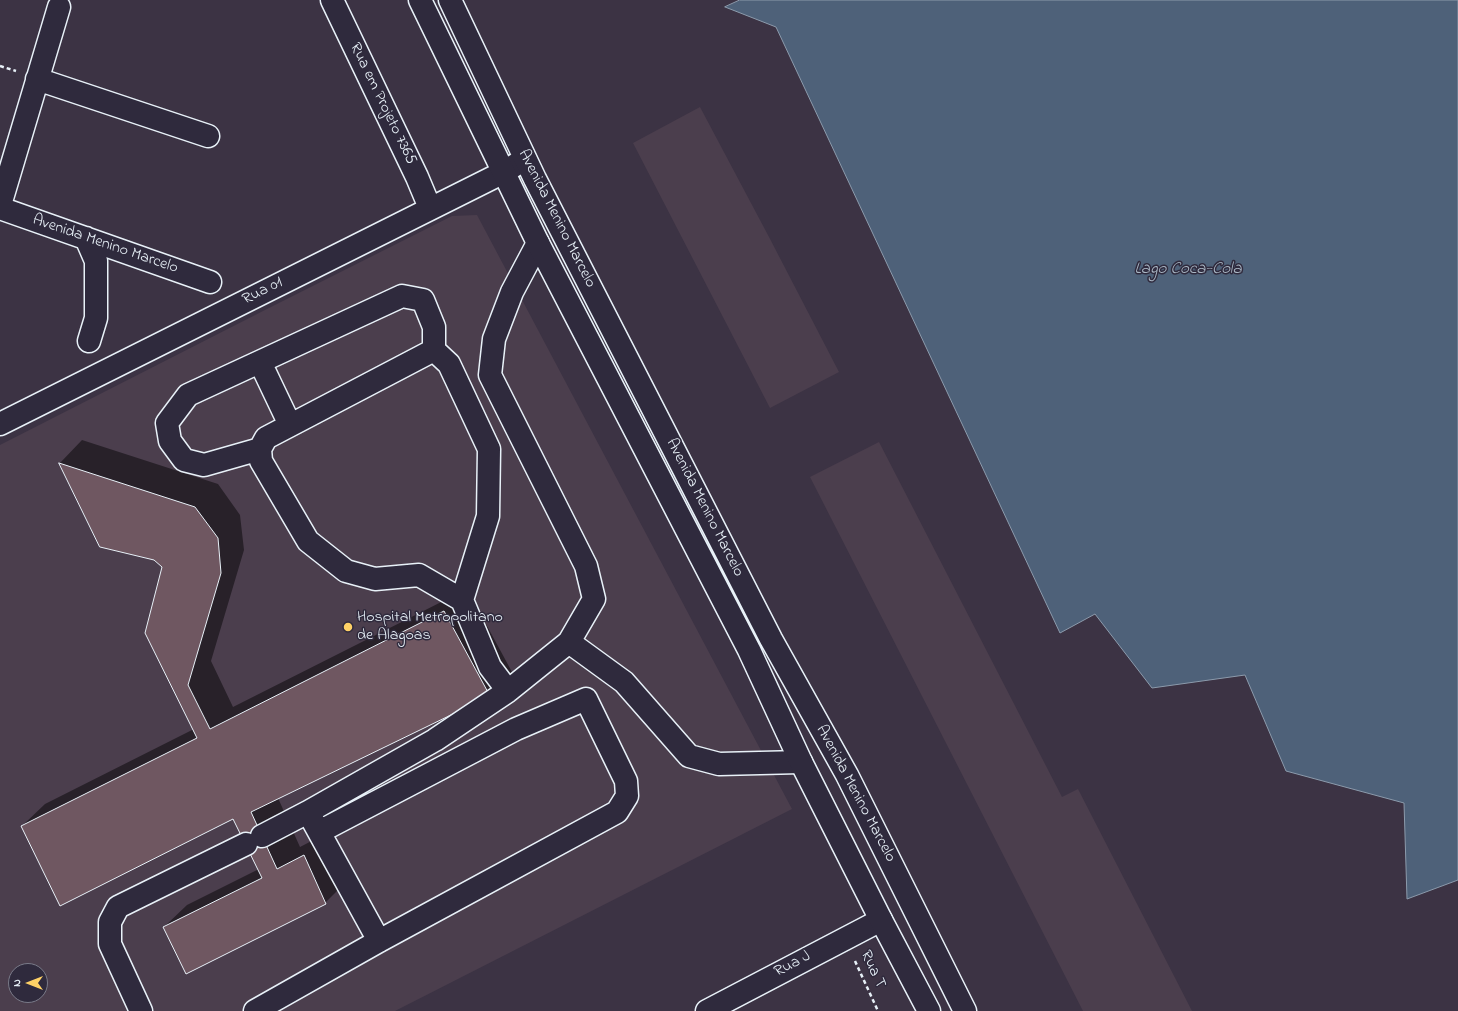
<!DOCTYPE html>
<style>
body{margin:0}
#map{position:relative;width:1458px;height:1011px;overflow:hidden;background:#3c3344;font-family:"Indie Flower",sans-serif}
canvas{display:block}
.north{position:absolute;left:8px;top:963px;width:40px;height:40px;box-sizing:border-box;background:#2f2a3d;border:1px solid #797a88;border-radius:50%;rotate:270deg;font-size:11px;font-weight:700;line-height:16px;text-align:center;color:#e8f1f8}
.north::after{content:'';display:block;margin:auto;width:14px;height:18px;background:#ffd166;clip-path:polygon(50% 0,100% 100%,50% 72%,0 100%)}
</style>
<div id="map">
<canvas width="1458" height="1011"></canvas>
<div class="north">N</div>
</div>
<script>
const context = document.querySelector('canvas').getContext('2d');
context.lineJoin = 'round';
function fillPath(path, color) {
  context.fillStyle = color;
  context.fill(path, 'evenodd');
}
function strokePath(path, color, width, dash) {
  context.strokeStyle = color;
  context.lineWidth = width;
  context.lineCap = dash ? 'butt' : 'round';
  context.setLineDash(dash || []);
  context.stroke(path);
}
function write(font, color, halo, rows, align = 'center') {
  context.font = font + ' "Indie Flower",sans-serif';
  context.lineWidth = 3;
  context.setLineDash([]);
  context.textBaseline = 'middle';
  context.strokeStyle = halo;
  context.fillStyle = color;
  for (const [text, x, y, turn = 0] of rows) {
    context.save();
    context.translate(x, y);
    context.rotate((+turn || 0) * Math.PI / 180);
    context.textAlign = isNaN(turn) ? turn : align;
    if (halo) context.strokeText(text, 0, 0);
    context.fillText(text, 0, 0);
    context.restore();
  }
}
fillPath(new Path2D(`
 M700 107 769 237 839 372 770 408 633 143Z
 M477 215 792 809 395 1011H0V445L263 311 452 216ZM16 971H40V995H16Z
 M879 442 1062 797 1078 789 1192 1011H1083L810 477Z`), '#4b3e4d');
const water = new Path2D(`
 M740 0H1458V880L1407 899 1404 803 1286 771 1245 675 1152 688 1095 614 1060 633 776 27 725 7Z`);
fillPath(water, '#4e6179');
strokePath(water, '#8c9bac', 1);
fillPath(new Path2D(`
 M82 440 218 484 240 515 244 550 211 661 233 707 467 589 512 672 489 695 278 798 300 847 327 833 348 880 325 903 164 927 187 905 259 869 233 817 22 826 45 804 194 729 164 567 154 559 101 546 60 463Z`), '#0007');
const building = new Path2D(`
 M59 463 195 507 218 538 221 573 188 685 210 729 444 611 490 696 251 812 277 869 304 855 326 904 186 974 163 927 262 878 233 819 60 906 21 826 197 738 145 633 162 567 154 560 100 547Z`);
fillPath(building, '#6f5761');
strokePath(building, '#e8f1f8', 1);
const minor = new Path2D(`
 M332 0 417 177 430 208
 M37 79 208 136
 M0 205 59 7
 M0 208 210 282
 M86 238 96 261V318L89 341
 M260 362 290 425
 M0 424 504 172 525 159
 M260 449 204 465 184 460 170 441 167 423 188 395 402 296 423 300 434 327V350
 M462 600 488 516 489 449 449 364 434 350 266 438 260 449 261 461 308 541 346 571 375 579 419 575 462 600 490 667 508 691
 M569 642 624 682 689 756 719 764 801 762
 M308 812 435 740 508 691 569 642 594 599 586 566 490 375 494 339 512 292 538 243
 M262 836 308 812 379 941
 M141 1011 110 944V922L118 907 246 844
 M255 1011 379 941 617 812 627 796 626 781 586 699 516 729 319 832
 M707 1011 881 920`);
const major = new Path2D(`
 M420 0 538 243 749 650 801 762 881 920 929 1011
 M450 0 535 179 771 639 847 775 965 1011`);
strokePath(minor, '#e8f1f8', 25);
strokePath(major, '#e8f1f8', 25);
strokePath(new Path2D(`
 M0 66 16 71
 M855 961 878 1011`), '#e8f1f8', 2.5, [4, 3]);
strokePath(minor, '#2f2a3d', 22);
strokePath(major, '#2f2a3d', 22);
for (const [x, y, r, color] of [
 [348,627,5,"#ffd166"]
]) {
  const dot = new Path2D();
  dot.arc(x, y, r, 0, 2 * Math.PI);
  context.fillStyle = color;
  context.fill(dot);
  strokePath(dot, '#2f2a3d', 1.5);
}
write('16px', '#e8f1f8', '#2f2a3d', [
 ["Rua em Projeto 7365",382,104,64],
 ["Avenida Menino Marcelo",556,219,63],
 ["Avenida Menino Marcelo",105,245,19],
 ["Rua 01",263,292,-27],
 ["Avenida Menino Marcelo",704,508,63],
 ["Avenida Menino Marcelo",855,794,62],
 ["Rua J",793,965,-28],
 ["Rua T",872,970,65]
]);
write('16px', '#e8f1f8', '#2f2a3d', [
 ["Hospital Metropolitano",357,618],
 ["de Alagoas",357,636]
], 'left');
write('italic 17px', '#aab7c5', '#2f2a3d', [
 ["Lago Coca-Cola",1188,270]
]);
</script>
